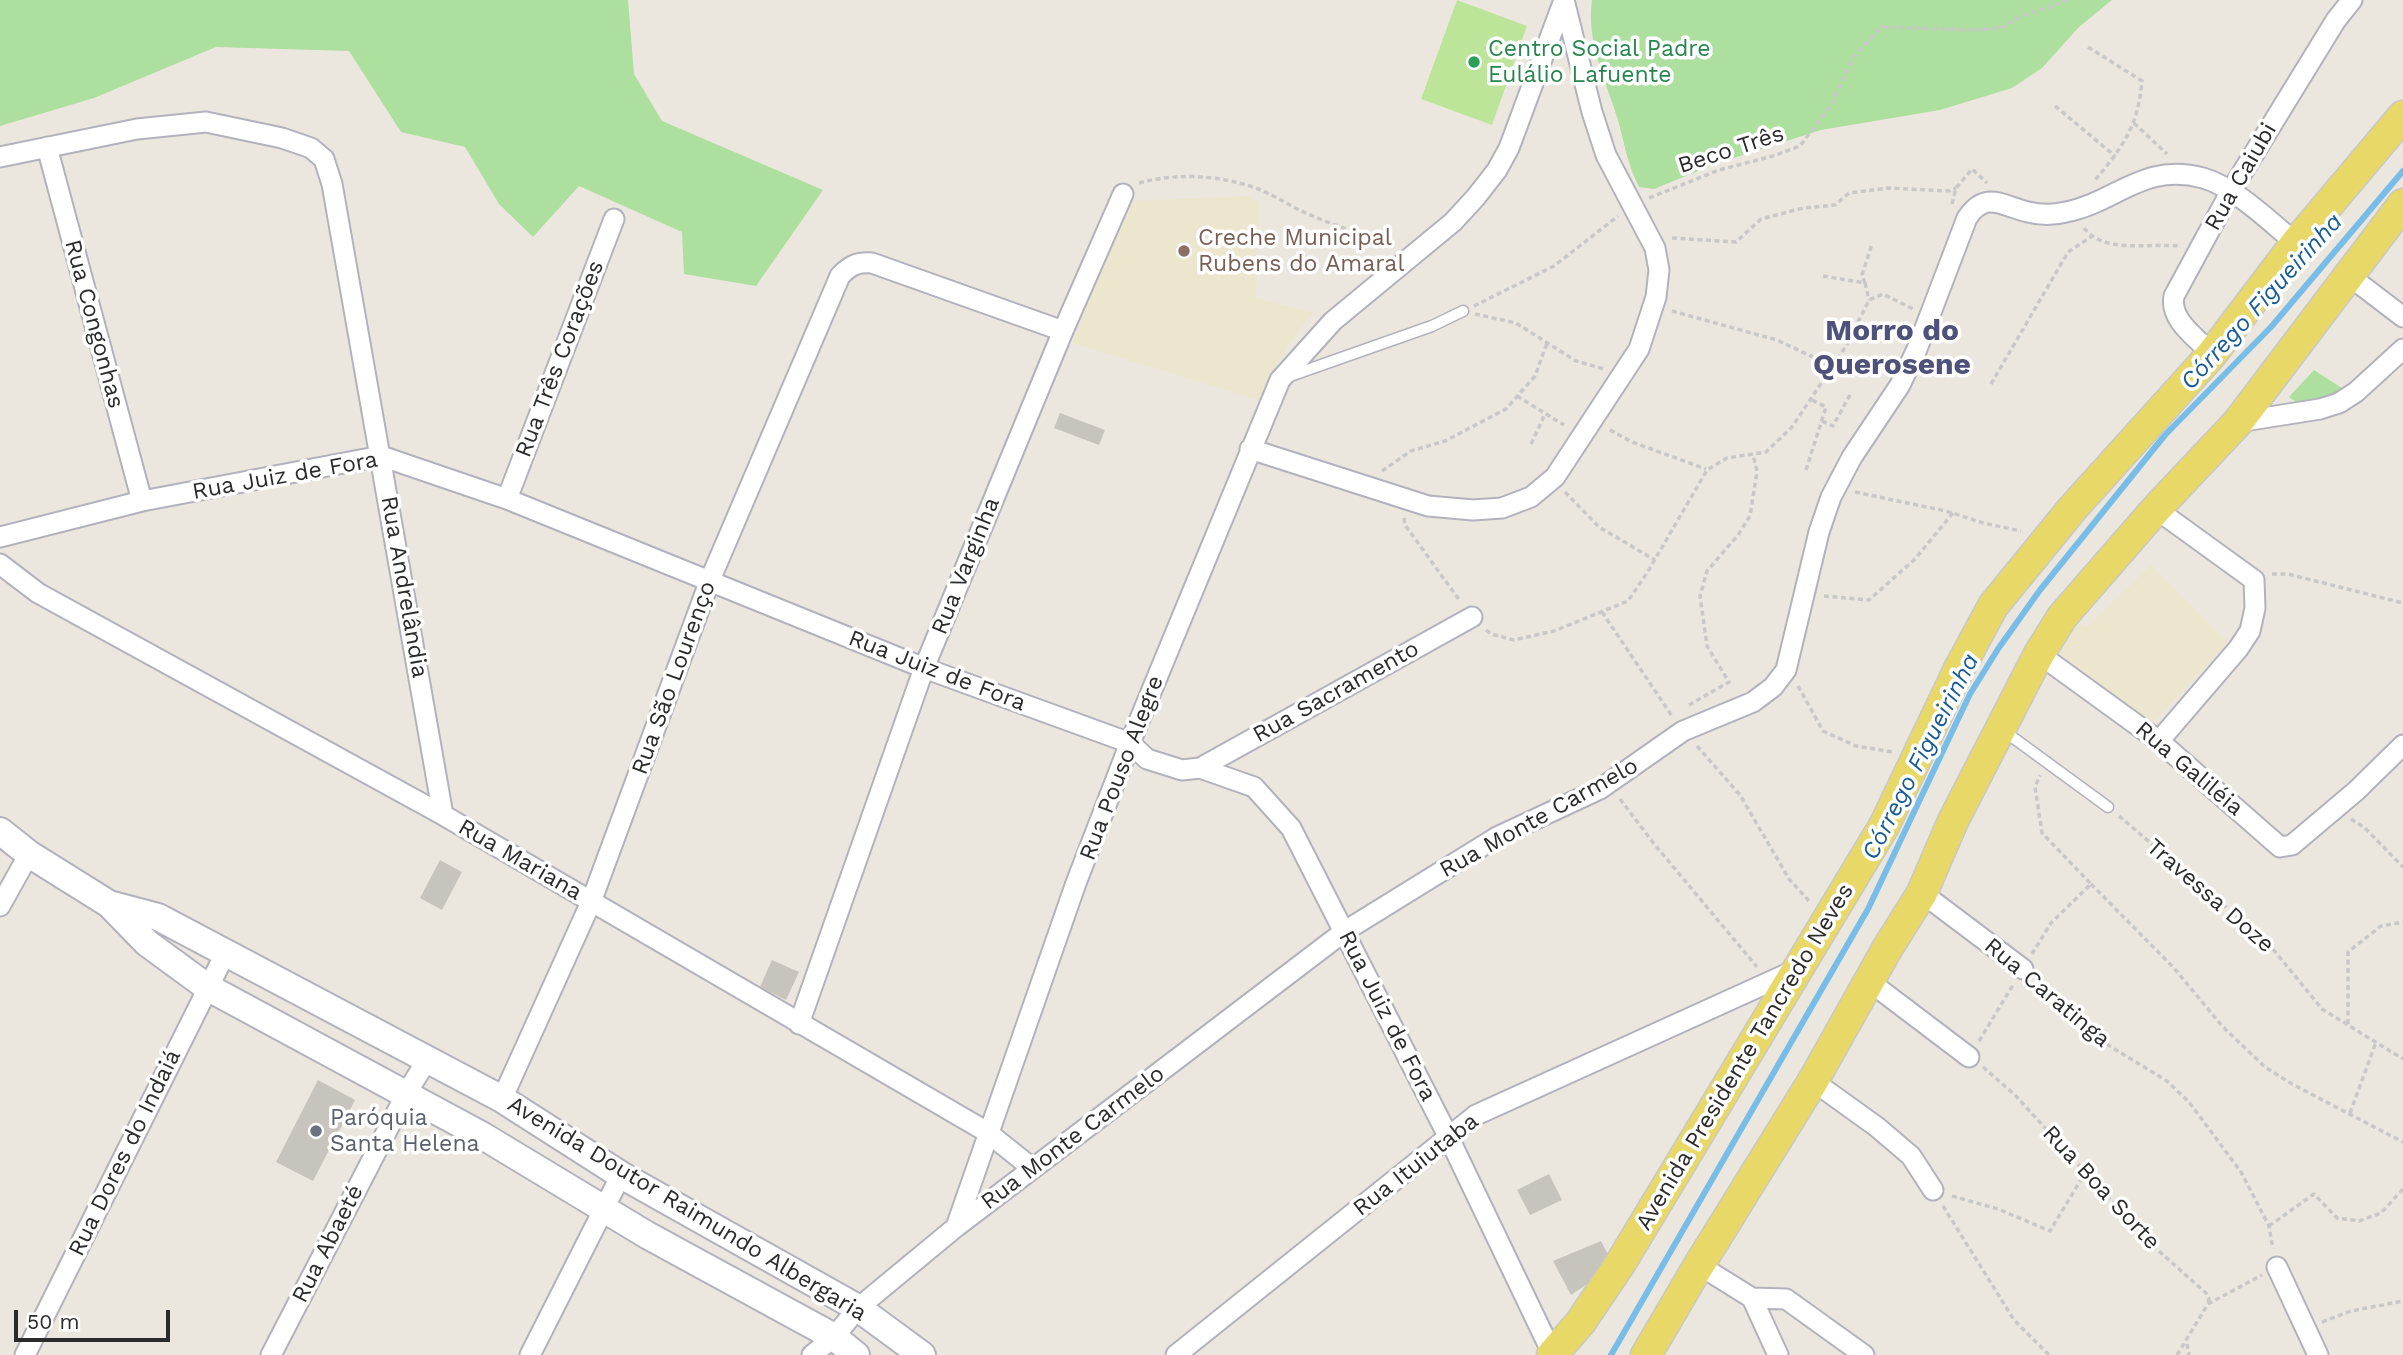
<!DOCTYPE html>
<meta charset="utf-8">
<style>
body{margin:0}
#map{position:relative;width:2403px;height:1355px;overflow:hidden;background:#ece7de;font-family:"Work Sans",sans-serif}
canvas{display:block}
.scale{position:absolute;left:14px;top:1310px;width:156px;height:32px;box-sizing:border-box;border:4px solid #2b2b2b;border-top:0;padding-left:9px;font-size:21px;line-height:24px;white-space:nowrap;color:#2b2b2b;-webkit-text-stroke:5px #fff;paint-order:stroke}
</style>
<div id="map">
<canvas width="2403" height="1355"></canvas>
<div class="scale">50 m</div>
</div>
<script>
const context = document.querySelector('canvas').getContext('2d');
context.lineJoin = 'round';
function fillPath(path, color) {
  context.fillStyle = color;
  context.fill(path, 'evenodd');
}
function strokePath(path, color, width, dash) {
  context.strokeStyle = color;
  context.lineWidth = width;
  context.lineCap = dash ? 'butt' : 'round';
  context.setLineDash(dash || []);
  context.stroke(path);
}
function write(font, color, halo, rows, align = 'center') {
  context.font = font + ' "Work Sans",sans-serif';
  context.lineWidth = 7;
  context.setLineDash([]);
  context.textBaseline = 'middle';
  context.strokeStyle = halo;
  context.fillStyle = color;
  for (const [text, x, y, turn = 0] of rows) {
    context.save();
    context.translate(x, y);
    context.rotate((+turn || 0) * Math.PI / 180);
    context.textAlign = isNaN(turn) ? turn : align;
    if (halo) context.strokeText(text, 0, 0);
    context.fillText(text, 0, 0);
    context.restore();
  }
}
fillPath(new Path2D(`
 M1250 196 1259 203 1256 298 1314 313 1299 330 1269 377 1259 400 1072 343 1130 201Z
 M2151 565 2228 643 2148 727 2054 650 2080 623 2086 627Z`), '#ece6ce');
fillPath(new Path2D(`
 M0 0H628L634 74 662 121 823 190 756 286 684 274 682 232 579 186 533 237 499 204 465 147 401 132 349 51 216 47 94 98 0 126Z
 M1592 0H2112L2079 27 2042 68 2012 88 1940 110 1821 130 1715 164 1654 189 1639 187C1627 163 1625 145 1618 120 1606 81 1586 42 1592 0Z
 M2314 370 2345 390C2327 401 2307 412 2289 397Z`), '#addf9e');
fillPath(new Path2D(`
 M1457 0 1527 26 1492 125 1421 99Z`), '#bde59a');
strokePath(new Path2D(`
 M1611 1355 1868 909 1970 694 1998 649 2040 590 2165 435 2271 327 2403 171`), '#77bde7', 6);
fillPath(new Path2D(`
 M1060 413 1105 430 1099 445 1054 428Z
 M440 860 462 872 442 910 420 898Z
 M772 960 799 972 786 1000 760 987Z
 M318 1080 355 1100 313 1181 276 1162Z
 M1549 1174 1562 1200 1530 1215 1517 1190Z
 M1601 1241 1612 1262 1605 1272 1571 1295 1553 1261Z`), '#c7c4bd');
const lane = new Path2D(`
 M1290 376 1432 326 1463 311
 M2004 731 2108 807`);
const street = new Path2D(`
 M47 147 142 501
 M0 157 137 129 206 122 282 138 311 148 324 159 332 184 443 815
 M2348 275 2403 317
 M2212 354C2197 338 2169 320 2174 296L2231 191 2336 20 2352 0
 M2238 422 2320 409 2339 403 2356 392 2403 349
 M1250 449 1428 506 1473 510 1502 508 1531 497 1555 477 1639 349 1656 297 1659 270 1655 248 1606 155 1592 112 1564 0
 M507 499 614 219
 M2156 509 2254 580 2255 608 2250 631 2238 649 2159 741
 M0 537 142 501 381 456 507 499 924 668 1130 743 1147 759 1182 770 1200 768 1254 787 1291 828 1449 1138 1553 1355
 M0 564 38 593 443 815 987 1132 1032 1168
 M2039 654 2159 741 2280 847 2292 845 2356 791 2403 745
 M1200 768 1472 617
 M1922 893 2023 969
 M0 906 29 854
 M1870 982 1969 1057
 M799 1024 924 668 1063 331 1123 194
 M1813 1081 1877 1127 1911 1156 1933 1190
 M502 1099 591 902 710 580 840 276C850 265 858 262 872 263L1063 331
 M956 1227 1076 883 1130 743 1280 380 1333 321 1453 222 1476 197 1497 170 1509 148 1564 0
 M1699 1265 1752 1298 1778 1355
 M2277 1267 2318 1355
 M1752 1298 1786 1299 1864 1355
 M25 1355 226 952
 M271 1355 406 1094 427 1060
 M530 1355 621 1175
 M812 1355 834 1337 858 1308 956 1227 1345 931 1497 837 1600 789 1683 731 1753 702 1773 687 1786 670 1819 532 1831 497 1852 457 1900 385 1917 349 1967 218C1986 190 2002 206 2028 212 2040 215 2054 215 2066 212 2117 202 2143 162 2203 178 2235 187 2270 222 2296 243
 M1176 1355 1476 1115 1798 969`);
const secondary = new Path2D(`
 M0 831 29 854 109 904 147 943 207 987 483 1136 647 1235 834 1337 856 1355
 M109 904 158 917 502 1099 621 1175 858 1308 922 1355`);
const primary = new Path2D(`
 M1552 1355 1580 1323 1620 1264 1884 826 1959 669 1993 606 2072 509 2212 354 2296 243 2403 116
 M1646 1355 1699 1265 1813 1081 1887 949 1922 893 1953 821 2039 654 2062 617 2156 509 2238 422 2403 204`);
strokePath(lane, '#b1b2bd', 13);
strokePath(street, '#b1b2bd', 23);
strokePath(secondary, '#b1b2bd', 30);
strokePath(primary, '#c8c8c8', 33);
strokePath(new Path2D(`
 M2088 47 2142 81C2138 126 2123 147 2095 180
 M2055 106 2115 156
 M2134 123 2167 154
 M1139 183C1175 173 1214 175 1250 186 1270 192 1289 206 1308 214 1336 226 1365 236 1394 245
 M1649 198 1719 170 1773 156 1800 146 1831 105 1853 58 1881 27 1975 30 2001 28 2019 17 2069 0
 M1952 204 1956 188 1972 169 1987 183
 M2084 228C2104 254 2148 243 2178 246
 M1672 238 1736 242 1761 219 1803 208 1835 205 1849 193 1888 188 1949 191 1956 188
 M1823 276 1865 283 1869 300
 M1865 283 1862 275 1872 244
 M1474 306 1554 266 1618 216
 M1672 311 1777 340 1832 366
 M1475 314 1516 323 1576 361 1604 369
 M1991 384 2068 252 2091 237
 M1517 396 1564 425
 M1822 421 1833 426 1851 393
 M1610 430 1632 442 1706 469
 M1531 444 1545 414
 M1806 470 1826 407 1810 399
 M1382 471 1411 451 1445 441 1506 409 1535 376 1547 343
 M1565 492 1599 527 1655 560
 M1855 492 1946 511 1983 523 2021 531
 M1404 518 1405 525 1460 601
 M2272 574H2288L2403 603
 M1824 596 1869 600 1915 559 1953 513
 M1602 612 1672 716
 M1486 630 1491 634 1514 640 1554 631 1628 601 1647 573 1707 470 1727 458 1766 452 1792 427 1846 346 1869 300 1883 294 1913 309
 M1798 686 1823 731 1856 746 1893 752
 M1689 705 1729 682 1707 646 1700 596 1707 571 1738 535 1750 516 1757 471 1753 455
 M1697 746 1740 795 1789 879 1811 903
 M1620 799 1655 845 1757 967
 M2119 816 2268 943 2322 1009 2403 1059
 M2351 819 2365 828 2403 867
 M2091 884 2173 967 2223 1027 2265 1067 2292 1084 2403 1142
 M2032 954 2051 923 2091 884 2042 833 2035 787 2040 775
 M2037 982 2103 1042 2167 1081 2189 1102 2241 1172 2269 1226 2273 1249
 M2348 1024V952L2381 926 2403 922
 M1979 1041 2013 985
 M1983 1067 2015 1095 2151 1244 2206 1293 2209 1298 2208 1304
 M2350 1113 2376 1042
 M1952 1196 1998 1209 2050 1231 2085 1173
 M1943 1206 2014 1320 2049 1355
 M2269 1226 2314 1194 2337 1218 2359 1221 2381 1213 2403 1189
 M2322 1322 2351 1311 2403 1301
 M2187 1344 2189 1355
 M2177 1355 2208 1304 2262 1275`), '#c8c8c8', 3.5, [5, 3.5]);
strokePath(lane, '#fff', 10);
strokePath(street, '#fff', 19);
strokePath(secondary, '#fff', 26);
strokePath(primary, '#e8d867', 30);
for (const [x, y, r, color] of [
 [1474,62,7,"#2e9e5b"],
 [1184,251,7,"#8d6e63"],
 [316,1131,7,"#6b7280"]
]) {
  const dot = new Path2D();
  dot.arc(x, y, r, 0, 2 * Math.PI);
  context.fillStyle = color;
  context.fill(dot);
  strokePath(dot, '#fff', 2.5);
}
write('23px', '#27864d', '#fff', [
 ["Centro Social Padre",1488,49],
 ["Eulálio Lafuente",1488,75]
], 'left');
write('23px', '#2b2b2b', '#fff', [
 ["Beco Três",1731,150,-18],
 ["Rua Caiubi",2241,177,-60],
 ["Rua Congonhas",94,324,75],
 ["Rua Três Corações",560,359,-69],
 ["Rua Juiz de Fora",285,476,-10],
 ["Rua Varginha",966,566,-68],
 ["Rua Andrelândia",404,587,80],
 ["Rua Juiz de Fora",937,671,21],
 ["Rua São Lourenço",674,678,-70],
 ["Rua Sacramento",1336,692,-29],
 ["Rua Pouso Alegre",1122,768,-69],
 ["Rua Galiléia",2189,769,40],
 ["Rua Monte Carmelo",1539,818,-29],
 ["Rua Mariana",520,860,30],
 ["Travessa Doze",2210,896,41],
 ["Rua Caratinga",2047,993,40],
 ["Rua Juiz de Fora",1387,1016,63],
 ["Avenida Presidente Tancredo Neves",1745,1057,-59],
 ["Rua Monte Carmelo",1073,1138,-37],
 ["Rua Dores do Indaiá",125,1153,-64],
 ["Rua Ituiutaba",1416,1165,-38],
 ["Rua Boa Sorte",2101,1188,47],
 ["Avenida Doutor Raimundo Albergaria",687,1209,31],
 ["Rua Abaeté",328,1244,-63]
]);
write('23px', '#785e54', '#fff', [
 ["Creche Municipal",1198,238],
 ["Rubens do Amaral",1198,264]
], 'left');
write('23px', '#5b616d', '#fff', [
 ["Paróquia",330,1118],
 ["Santa Helena",330,1144]
], 'left');
write('italic 24px', '#165b93', '#fff', [
 ["Córrego Figueirinha",2262,302,-48],
 ["Córrego Figueirinha",1921,757,-63]
]);
write('bold 30px', '#4e5179', '#fff', [
 ["Morro do",1892,331],
 ["Querosene",1892,365]
]);
</script>
